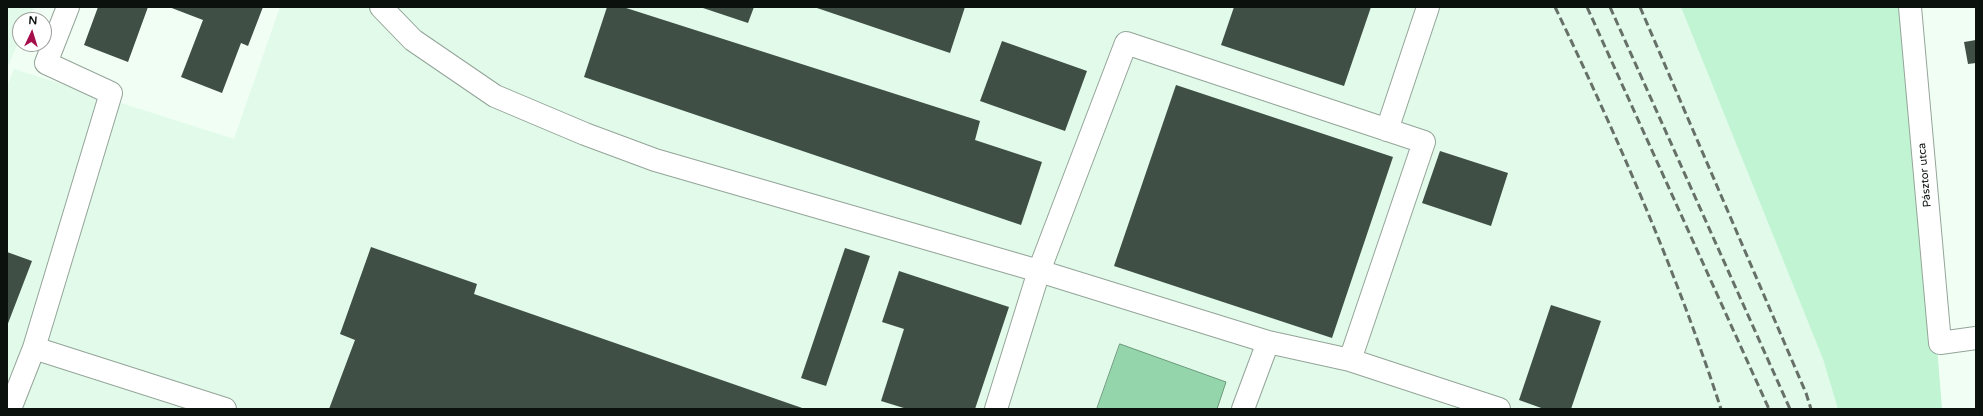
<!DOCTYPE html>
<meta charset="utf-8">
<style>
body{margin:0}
#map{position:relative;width:1983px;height:416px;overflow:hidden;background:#f0fef4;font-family:"Varela Round",sans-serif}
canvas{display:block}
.frame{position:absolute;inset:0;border:8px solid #0b110d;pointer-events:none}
.north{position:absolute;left:12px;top:12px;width:40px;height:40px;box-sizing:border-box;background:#fff;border:1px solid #9da09e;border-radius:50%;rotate:4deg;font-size:11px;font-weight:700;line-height:16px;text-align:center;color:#0b110d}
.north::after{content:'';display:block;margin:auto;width:14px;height:18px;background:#a40f4b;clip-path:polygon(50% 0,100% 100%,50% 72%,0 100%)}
</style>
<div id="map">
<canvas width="1983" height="416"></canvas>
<div class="frame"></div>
<div class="north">N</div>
</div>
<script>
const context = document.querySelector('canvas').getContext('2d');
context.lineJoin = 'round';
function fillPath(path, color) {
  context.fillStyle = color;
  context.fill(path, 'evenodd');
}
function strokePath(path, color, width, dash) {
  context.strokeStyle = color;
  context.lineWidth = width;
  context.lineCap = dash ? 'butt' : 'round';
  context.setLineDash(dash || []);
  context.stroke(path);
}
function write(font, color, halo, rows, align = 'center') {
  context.font = font + ' "Varela Round",sans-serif';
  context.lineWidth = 4;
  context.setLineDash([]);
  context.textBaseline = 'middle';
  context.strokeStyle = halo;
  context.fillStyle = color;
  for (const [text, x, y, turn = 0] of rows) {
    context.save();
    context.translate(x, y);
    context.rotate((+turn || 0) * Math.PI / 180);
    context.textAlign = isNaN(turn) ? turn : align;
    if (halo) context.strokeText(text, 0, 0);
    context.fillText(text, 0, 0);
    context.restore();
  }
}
fillPath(new Path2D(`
 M7 7H34L28 20H20V39L7 68Z
 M280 7H1681L1823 359 1838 409H7V87L14 69 234 139Z`), '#e1fae9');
fillPath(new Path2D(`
 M1681 7H1910L1942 409H1838L1823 359Z`), '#c0f4d2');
const water = new Path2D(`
 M1120 344 1226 382 1217 409H1097Z`);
fillPath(water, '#95d5ac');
strokePath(water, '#6c9a7c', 1);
fillPath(new Path2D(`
 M98 7H148L128 62 84 45Z
 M169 7H263L248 46 241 43 222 93 181 77 203 20Z
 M607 7H623L980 121 975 140 1042 162 1021 225 584 77Z
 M700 7H754L748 23Z
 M814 7H965L950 53Z
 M1234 7H1371L1344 86 1221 45Z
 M1976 40V63L1968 64 1964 42Z
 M1002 41 1087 71 1065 131 980 101Z
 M1176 85 1393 157 1332 338 1114 266Z
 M1440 151 1508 173 1491 226 1422 203Z
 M371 247 477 284 474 294 805 409H329L355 340 340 334Z
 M845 248 870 256 826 386 801 378Z
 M7 252 32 261 7 326Z
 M899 271 1009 307 975 409H907L881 401 904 329 882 322Z
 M1551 305 1601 321 1571 409H1544L1519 400Z`), '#404f45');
const minor = new Path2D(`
 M381 7 413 40 495 96 585 134 655 160 1039 271 1268 342 1350 360 1499 409
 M1910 7 1940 343 1976 338
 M1387 130 1428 7
 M34 348 225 409
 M10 409 34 348 111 93 46 63 68 7
 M996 409 1039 271 1126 43 1424 142 1350 360
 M1243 409 1268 342`);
strokePath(minor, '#94a499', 24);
strokePath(minor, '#fff', 22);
strokePath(new Path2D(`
 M1555 7C1618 138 1676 271 1721 409
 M1587 7 1769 409
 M1610 7 1790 409
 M1640 7 1806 393 1811 409`), '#667069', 3, [8, 4]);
write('11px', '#0b110d', '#fff', [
 ["Pásztor utca",1925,175,-95]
]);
</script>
